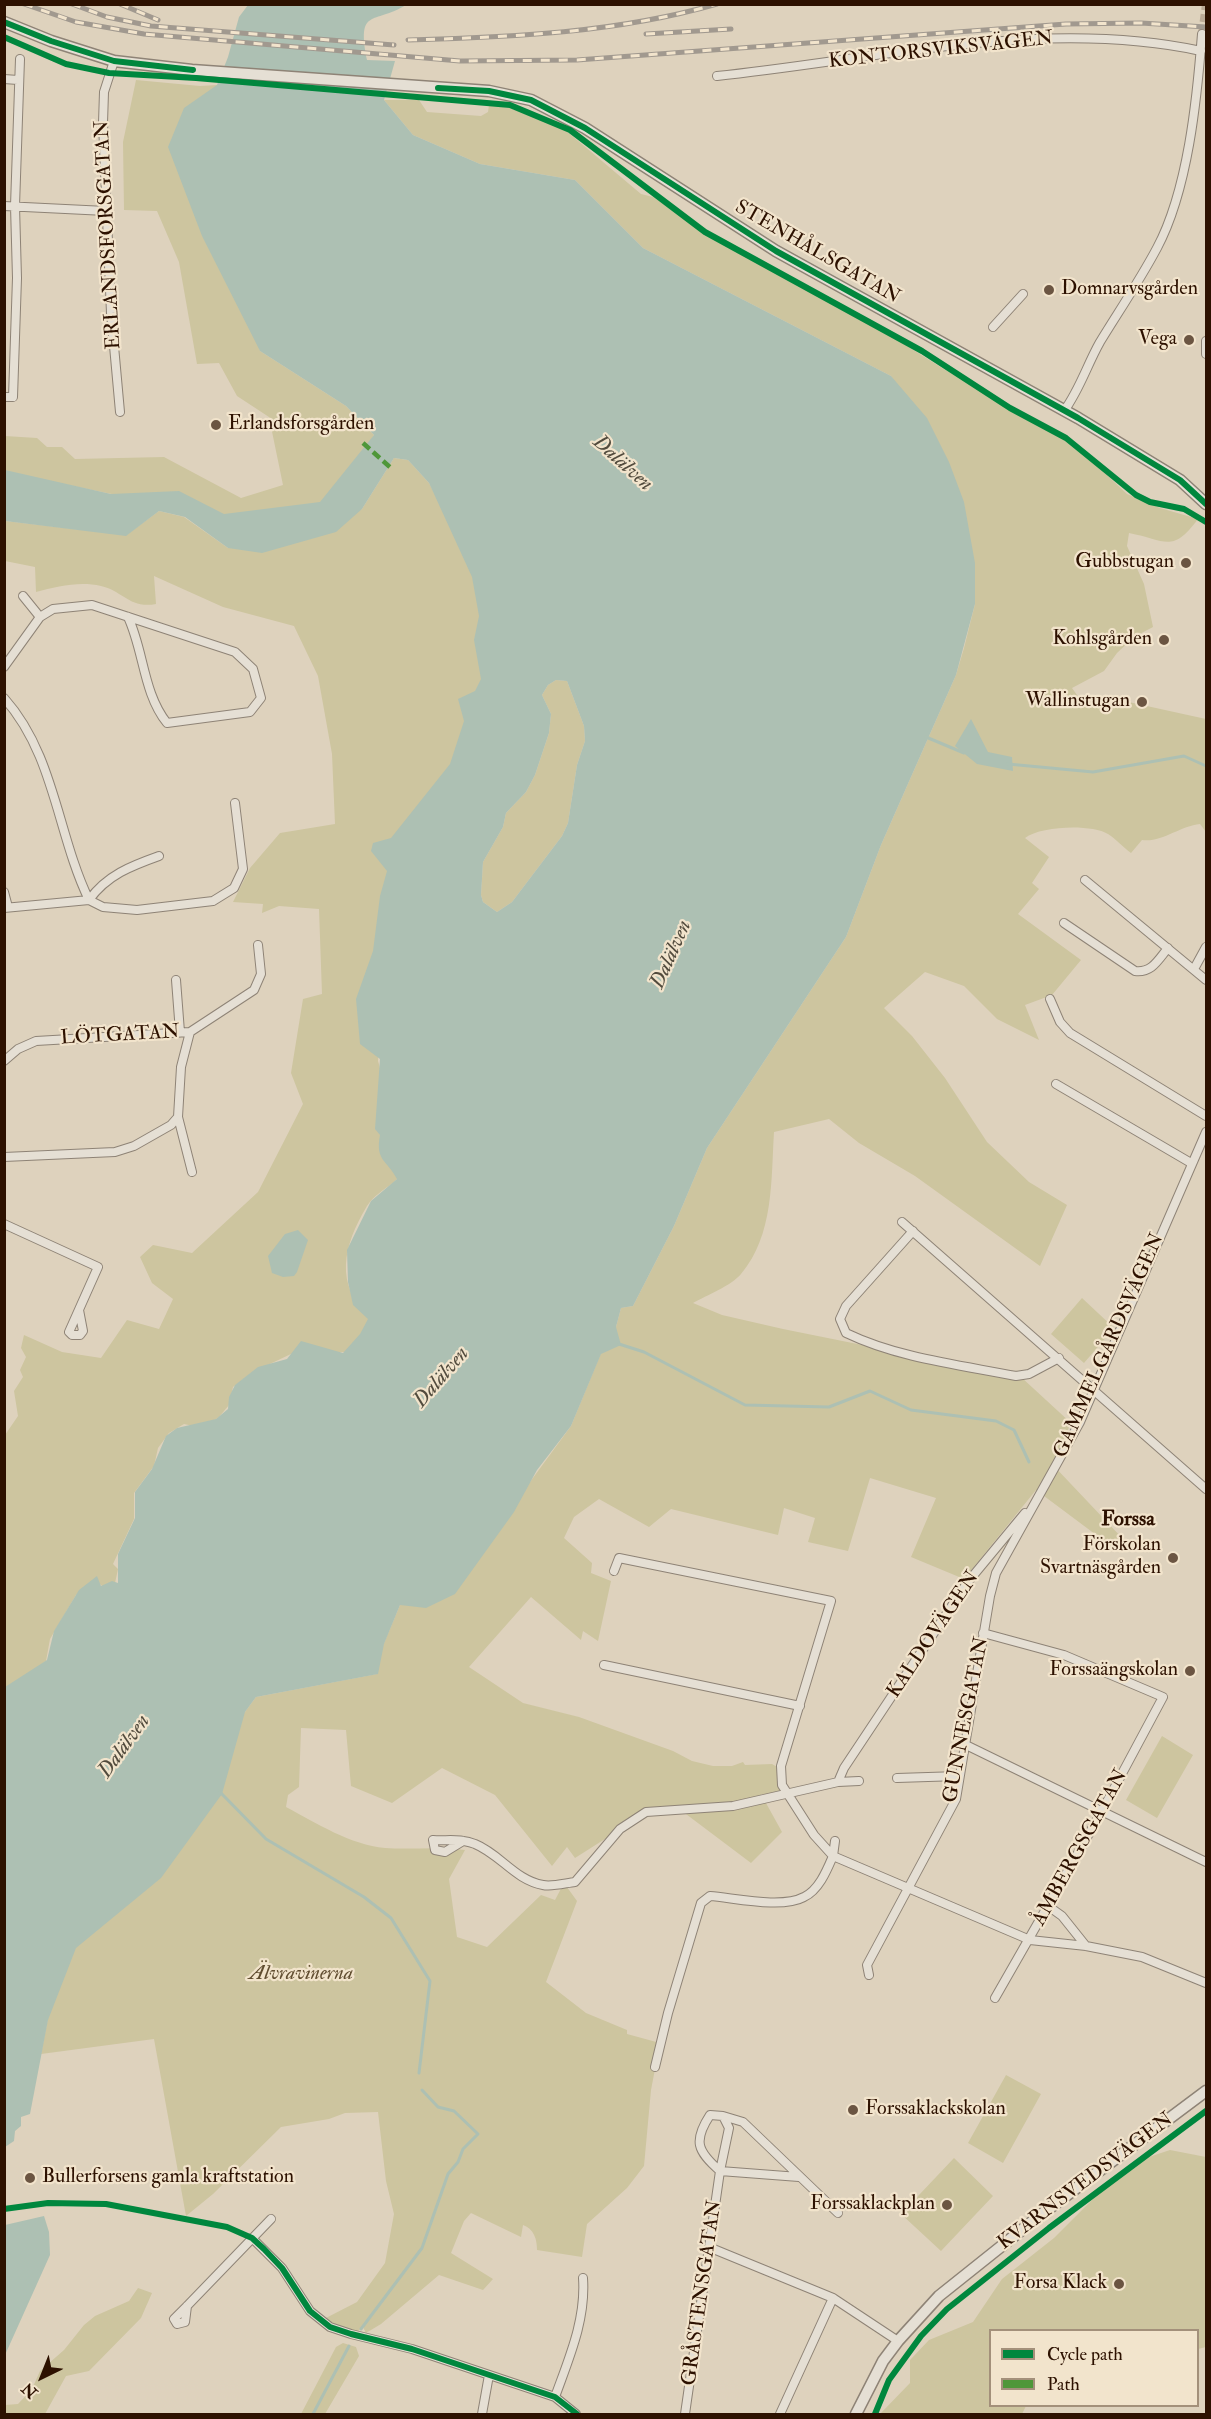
<!DOCTYPE html>
<meta charset="utf-8">
<style>
body{margin:0}
#map{position:relative;width:1211px;height:2419px;overflow:hidden;background:#ded2bd;font-family:"IM FELL Double Pica",serif}
canvas{display:block}
.frame{position:absolute;inset:0;border:6px solid #2d1100;pointer-events:none}
.legend{position:absolute;left:989px;top:2329px;width:210px;height:78px;box-sizing:border-box;background:#f2e4cc;border:2px solid #a3907a;margin:0;padding:8px 10px;list-style:none;font-size:18px;color:#2d1100}
.legend li{display:flex;align-items:center;gap:12px;height:30px}
.legend b{width:30px;border:2px solid #a3907a}
.north{position:absolute;left:12px;top:2347px;width:60px;height:60px;-webkit-text-stroke:4px #f2e4cc;paint-order:stroke;rotate:223deg;font-size:16px;font-weight:700;line-height:24px;text-align:center;color:#2d1100}
.north::after{content:'';display:block;margin:auto;width:21px;height:27px;background:#2d1100;clip-path:polygon(50% 0,100% 100%,50% 72%,0 100%)}
</style>
<div id="map">
<canvas width="1211" height="2419"></canvas>
<div class="frame"></div>
<ul class="legend">
<li><b style="height:8px;background:#00873e"></b>Cycle path</li>
<li><b style="height:8px;background:#4f9739"></b>Path</li>
</ul>
<div class="north">N</div>
</div>
<script>
const context = document.querySelector('canvas').getContext('2d');
context.lineJoin = 'round';
function fillPath(path, color) {
  context.fillStyle = color;
  context.fill(path, 'evenodd');
}
function strokePath(path, color, width, dash) {
  context.strokeStyle = color;
  context.lineWidth = width;
  context.lineCap = dash ? 'butt' : 'round';
  context.setLineDash(dash || []);
  context.stroke(path);
}
function write(font, color, halo, rows, align = 'center') {
  context.font = font + ' "IM FELL Double Pica",serif';
  context.lineWidth = 4.5;
  context.setLineDash([]);
  context.textBaseline = 'middle';
  context.strokeStyle = halo;
  context.fillStyle = color;
  for (const [text, x, y, turn = 0] of rows) {
    context.save();
    context.translate(x, y);
    context.rotate((+turn || 0) * Math.PI / 180);
    context.textAlign = isNaN(turn) ? turn : align;
    if (halo) context.strokeText(text, 0, 0);
    context.fillText(text, 0, 0);
    context.restore();
  }
}
fillPath(new Path2D(`
 M136 80 200 86 217 85 260 351 346 406 374 435 338 497 257 524 5 472V436L37 438 47 447H62L75 459 164 457 241 498 283 485 269 417 237 396 219 363 197 364 179 262 157 211 124 210 123 142Z
 M384 100H419L427 112 481 116 488 112 489 105 510 108 564 129 641 194 653 197 733 250 842 305 942 368 1044 426 1074 444 1127 494 1160 508 1198 519C1172 554 1166 540 1129 533L1127 546 1144 584 1153 627 1134 637 1117 653 1104 671 1072 688 1082 702 1124 701 1206 719V832L1200 824C1180 826 1161 843 1142 840L1131 853C1123 847 1116 839 1108 834 1091 824 1041 826 1025 838L1049 857 1032 883 1039 889 1018 914 1081 960 1052 995 1025 1005 1039 1040 997 1019 964 986 925 972 884 1008 912 1036 945 1078 987 1142 1029 1182 1067 1205 1040 1266 915 1176 859 1143 829 1119 774 1132C771 1180 774 1235 741 1274 731 1286 707 1295 693 1303L722 1315 783 1329 1021 1377 1071 1423 1052 1464 1124 1540 1115 1549 1036 1490 964 1579 911 1557 936 1498 870 1478 848 1551 808 1542 815 1518 784 1508 778 1535 671 1509 649 1527 599 1499 574 1517 564 1538 592 1563 591 1573 611 1581 598 1641 583 1631 581 1640 531 1597 469 1667 523 1703 579 1717 673 1751 692 1761 713 1766H732L743 1762 745 1765 772 1764 779 1768V1791L771 1795 761 1794 782 1832 751 1863 674 1805 627 1825 575 1858 567 1847 552 1866 495 1795 442 1768 392 1803 351 1786 346 1730 301 1728 299 1787 288 1795 286 1807C316 1823 351 1845 385 1848 412 1850 438 1846 465 1850L449 1879 457 1937 487 1947 541 1895 555 1900 564 1883 577 1901 546 1982 586 2013 627 2030V2034L660 2043 651 2090 644 2166 627 2188 587 2224 582 2257 537 2250C537 2239 534 2229 523 2225L521 2237 471 2213 464 2221 451 2253 493 2279 483 2290 439 2275 381 2324 366 2333 363 2327 356 2333 324 2319 357 2302 385 2263 394 2214 386 2181 378 2112 345 2113 329 2119 281 2127 213 2194 186 2216 154 2039 41 2054 59 1963 256 1697 377 1674 382 1648 400 1605 530 1482 571 1426 601 1353 616 1327 621 1308 633 1306 674 1226 707 1148 846 937 881 845 956 675 964 648 975 604 891 376 643 248 575 180 480 164 413 135Z
 M394 458 408 460 429 483 480 579 487 677 465 725 448 776 389 870 378 1061 408 1164C404 1170 400 1177 394 1182 384 1190 374 1195 367 1206 343 1246 334 1284 370 1319L369 1332 345 1352 291 1354 255 1371 233 1387 229 1405 219 1417 203 1428 184 1424 169 1433 158 1448 154 1466 134 1493V1519L113 1564 118 1569 115 1583 106 1589 97 1582H91L76 1595 50 1639 46 1661 5 1692V1435L18 1416 14 1391 23 1377 20 1370 26 1357 21 1348 24 1335 62 1352 101 1358 127 1320 159 1329 173 1299 152 1283 140 1257 153 1245 192 1253 258 1192 303 1104 291 1073 303 999 322 994 319 909 279 906 262 913 263 904 233 902 250 868 280 833 335 824 332 754 318 676 294 626 223 607 154 576 156 604C130 609 123 591 101 586 78 581 57 587 36 592L35 567 5 561V521L126 535 159 511 184 517 228 548 362 509Z
 M556 680 567 681 584 726 585 741 577 765 568 823 562 836 512 902 497 912 483 902 481 895 483 862 503 827 506 813 526 792 535 775 549 733 551 714 542 695 548 685Z
 M1082 1298 1114 1328 1084 1363 1051 1334Z
 M1162 1736 1193 1755 1157 1818 1126 1800Z
 M1006 2075 1041 2094 1003 2163 968 2143Z
 M1170 2150 1206 2157V2347L1198 2349V2330H990V2406H1026L1022 2414H880L910 2383V2360L929 2340 973 2322 1002 2279 1054 2238 1105 2187 1143 2159Z
 M954 2158 993 2196 941 2251 901 2214Z
 M138 2288 152 2293 141 2318 89 2371 66 2376 45 2414H5V2405L18 2404 32 2389 40 2371 64 2350 84 2325 95 2316 129 2301Z
 M343 2343 356 2347 359 2356 325 2414H301L336 2347Z`), '#cdc59f');
fillPath(new Path2D(`
 M248 5H406C373 25 357 7 367 60L395 61 384 100 413 135 480 164 575 180 643 248 891 376 927 418 949 462 964 502 975 563V604L956 675 881 845 846 937 707 1148 674 1226 633 1306 621 1308 616 1327 621 1345 601 1354 571 1426 537 1470 514 1512 455 1594 426 1608 400 1605 384 1644 378 1674 256 1697 245 1712 222 1794 161 1878 76 1948 48 2020 30 2114 21 2117V2126L15 2131 14 2141 5 2147V1687L47 1660 54 1631 79 1590 97 1576 101 1586 112 1581 118 1583V1554L135 1518V1492L152 1469 166 1436 177 1428 216 1419 228 1409 229 1397 235 1385 258 1367 287 1359 301 1341 343 1353 360 1334 368 1319 353 1305 348 1282 347 1250 371 1201 397 1179C387 1160 375 1161 380 1135L375 1129 380 1059 360 1044 356 999 373 951 380 896 387 871 371 851 373 843 391 838 450 764 464 721 458 699 475 691 481 679 474 640 479 616 472 577 429 483 408 460 394 458 362 509 336 532 262 553 228 548 185 517 159 511 126 536 5 521V470L111 494 179 491 224 514 320 502 374 435 346 406 260 351 202 236 168 147 184 108 217 85 228 57 239 17ZM556 680 567 681 584 726 585 741 577 765 568 823 562 836 512 902 497 912 483 902 481 895 483 862 503 827 506 813 526 792 535 775 549 733 551 714 542 695 548 685Z
 M971 719 988 752 1012 757 1013 771 977 764 955 746Z
 M298 1230 308 1240 297 1272 294 1276 283 1277 272 1273 268 1256 285 1234Z
 M44 2216 49 2232 50 2255 5 2355V2225Z`), '#adc0b3');
strokePath(new Path2D(`
 M926 737 964 753
 M1008 764 1093 772 1184 756 1206 766
 M619 1344 644 1352 745 1405 829 1407 870 1391 911 1410 996 1421 1014 1430 1029 1462
 M220 1792 266 1839 364 1897 391 1918 430 1981 419 2073
 M361 2329 422 2248 448 2174 458 2162 463 2149 478 2134 454 2111 438 2107 422 2090
 M313 2414 349 2346`), '#adc0b3', 3);
strokePath(new Path2D(`
 M1202 34 1206 4`), '#bbab97', 8, [8, 4]);
const minor = new Path2D(`
 M114 61 104 92 103 123 111 313 120 412
 M717 76C873 60 1045 17 1201 51
 M4 79 18 80
 M4 206 106 211
 M993 327 1023 294
 M1206 341V354
 M4 397H13L17 278 15 206 20 59
 M1064 411C1080 389 1087 365 1100 342 1119 311 1140 280 1157 248 1188 190 1197 99 1202 34
 M23 596 40 617
 M4 667 40 617 53 609 92 605 235 652 253 669 261 698 250 712 167 723C143 693 144 651 128 617
 M4 698C55 755 57 834 89 900 107 875 131 866 159 856
 M1085 880 1206 980
 M4 892 8 907
 M4 908 89 900 103 907 137 910 213 901 234 888 243 869 235 803
 M1064 923 1135 971C1152 973 1158 960 1168 948
 M1194 969 1206 947
 M176 980 180 1032
 M1050 999 1060 1022 1070 1033 1206 1116
 M4 1061 18 1049 36 1041 190 1032 254 990 261 974 258 945
 M1056 1084 1191 1163
 M178 1117 192 1172
 M4 1157 115 1152 134 1146 171 1125 178 1117 181 1067 190 1032
 M902 1222 1206 1489
 M4 1224 98 1267 69 1332 72 1335H80L83 1331 79 1310
 M913 1231 846 1306 840 1319 846 1333C898 1358 960 1365 1016 1376L1029 1374 1059 1358
 M614 1571 619 1558 831 1601 781 1766 782 1785 814 1835 833 1856C827 1870 819 1890 804 1897 782 1909 735 1898 710 1896L701 1903 668 2013 655 2067
 M983 1633 1064 1655 1163 1697 1102 1811 995 1998
 M604 1665 800 1706
 M966 1745 1206 1862
 M897 1778 959 1776
 M838 1782 859 1781
 M463 1841 445 1852 435 1850 433 1840C446 1841 462 1838 475 1844 500 1854 515 1880 543 1885 552 1887 566 1883 575 1882L620 1829 646 1812 733 1806 838 1782 844 1768 967 1583 1025 1513
 M835 1841 833 1856 1030 1940 1086 1946 1142 1957 1206 1983
 M1048 1906 1062 1916 1086 1946
 M869 1975 867 1965 956 1799 990 1596 996 1573 1080 1422 1206 1132
 M723 2116 743 2122 838 2213
 M720 2171 799 2177
 M252 2238 282 2268 310 2311 330 2327 351 2334 412 2349 555 2397 576 2414
 M711 2248 833 2298 898 2341
 M187 2306 185 2322 177 2324 174 2319 187 2306 271 2219
 M555 2397C569 2358 586 2320 583 2278
 M482 2414 489 2375
 M685 2414 720 2171 729 2128 723 2116 710 2115C693 2141 697 2151 720 2171
 M780 2414 833 2298`);
const tertiary = new Path2D(`
 M4 22 51 41 114 61 192 70 489 91 531 100 585 128 776 251 1078 418 1180 480 1206 504
 M856 2414 883 2361 898 2341 939 2296 1043 2213 1206 2091`);
strokePath(minor, '#8e8376', 10);
strokePath(tertiary, '#8e8376', 13);
strokePath(minor, '#e5dfd4', 8);
strokePath(tertiary, '#e5dfd4', 10);
const rail = new Path2D(`
 M24 4 76 22 144 34 460 61 577 60 1066 24 1141 23 1206 27
 M72 4 107 17 151 26 394 45
 M120 4 158 20
 M646 34 731 29
 M408 40C512 37 616 33 717 4`);
strokePath(rail, '#a1998f', 5);
strokePath(rail, '#f2e4cc', 3, [9]);
strokePath(new Path2D(`
 M363 443 392 469`), '#4f9739', 4.5, [9, 4.5]);
strokePath(new Path2D(`
 M4 22 51 41 114 61 193 70
 M4 37 66 64 109 73 196 78 510 105 570 130 705 232 922 351 1010 408 1066 438 1136 495 1150 502 1184 509 1206 522
 M438 88 489 91 531 100 585 128 776 251 1078 418 1180 480 1206 504
 M4 2209 48 2203 106 2204 227 2227 252 2238 264 2249 282 2268 310 2311 330 2327 351 2334 412 2349 555 2397 577 2414
 M875 2414 889 2380 921 2336 947 2309 1049 2228 1206 2111`), '#00873e', 6);
for (const [x, y, r, color] of [
 [1049,290,6,"#6b5542"],
 [1189,340,6,"#6b5542"],
 [216,425,6,"#6b5542"],
 [1186,563,6,"#6b5542"],
 [1164,640,6,"#6b5542"],
 [1142,702,6,"#6b5542"],
 [1173,1558,6,"#6b5542"],
 [1190,1671,6,"#6b5542"],
 [853,2110,6,"#6b5542"],
 [30,2178,6,"#6b5542"],
 [947,2205,6,"#6b5542"],
 [1119,2284,6,"#6b5542"]
]) {
  const dot = new Path2D();
  dot.arc(x, y, r, 0, 2 * Math.PI);
  context.fillStyle = color;
  context.fill(dot);
  strokePath(dot, '#f2e4cc', 2);
}
write('20px', '#2d1100', '#f2e4cc', [
 ["KONTORSVIKSVÄGEN",941,51,-6],
 ["ERLANDSFORSGATAN",109,235,-93],
 ["STENHÅLSGATAN",817,253,30],
 ["LÖTGATAN",120,1036,-3],
 ["GAMMELGÅRDSVÄGEN",1110,1346,-66],
 ["KALDOVÄGEN",934,1635,-56],
 ["GUNNESGATAN",967,1720,-79],
 ["ÅMBERGSGATAN",1081,1848,-61],
 ["KVARNSVEDSVÄGEN",1086,2182,-37],
 ["GRÅSTENSGATAN",703,2293,-82]
]);
write('20px', '#2d1100', '#f2e4cc', [
 ["Domnarvsgården",1061,290,"left"],
 ["Vega",1177,340],
 ["Erlandsforsgården",228,425,"left"],
 ["Gubbstugan",1174,563],
 ["Kohlsgården",1152,640],
 ["Wallinstugan",1130,702],
 ["Förskolan",1161,1546],
 ["Svartnäsgården",1161,1569],
 ["Forssaängskolan",1178,1671],
 ["Forssaklackskolan",865,2110,"left"],
 ["Bullerforsens gamla kraftstation",42,2178,"left"],
 ["Forssaklackplan",935,2205],
 ["Forsa Klack",1107,2284]
], 'right');
write('italic 20px', '#604c2f', '#f2e4cc', [
 ["Älvravinerna",301,1975]
]);
write('italic 21px', '#524b3d', '#f2e4cc', [
 ["Dalälven",622,464,42],
 ["Dalälven",672,955,-66],
 ["Dalälven",442,1378,-49],
 ["Dalälven",125,1747,-54]
]);
write('bold 21px', '#2d1100', '#f2e4cc', [
 ["Forssa",1128,1520]
]);
</script>
